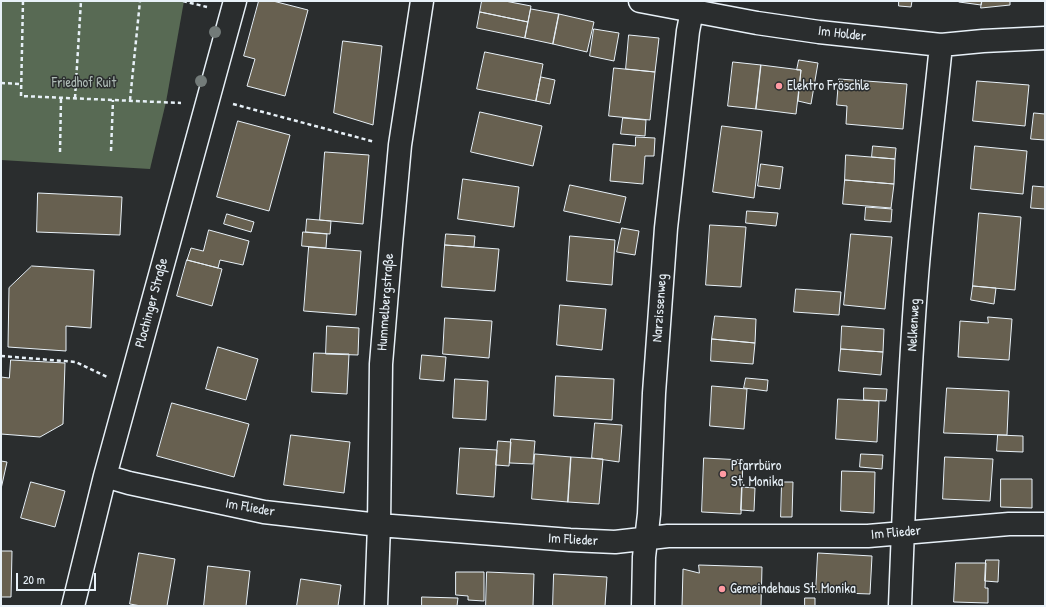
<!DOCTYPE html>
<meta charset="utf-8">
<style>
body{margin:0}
#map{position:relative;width:1046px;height:607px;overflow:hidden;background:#2a2d2e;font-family:"Patrick Hand",sans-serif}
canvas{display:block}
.frame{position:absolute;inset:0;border:2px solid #e8f1f8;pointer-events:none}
.scale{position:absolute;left:16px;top:573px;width:80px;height:18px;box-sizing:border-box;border:2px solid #e8f1f8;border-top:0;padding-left:5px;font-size:12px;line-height:14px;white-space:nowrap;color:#e8f1f8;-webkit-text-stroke:3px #2a2d2e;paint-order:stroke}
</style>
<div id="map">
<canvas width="1046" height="607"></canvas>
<div class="frame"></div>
<div class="scale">20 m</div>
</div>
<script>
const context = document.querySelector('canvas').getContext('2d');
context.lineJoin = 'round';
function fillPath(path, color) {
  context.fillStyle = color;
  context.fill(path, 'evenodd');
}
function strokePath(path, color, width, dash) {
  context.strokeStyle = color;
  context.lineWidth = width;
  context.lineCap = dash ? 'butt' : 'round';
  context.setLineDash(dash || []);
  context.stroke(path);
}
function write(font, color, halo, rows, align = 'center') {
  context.font = font + ' "Patrick Hand",sans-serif';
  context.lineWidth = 3;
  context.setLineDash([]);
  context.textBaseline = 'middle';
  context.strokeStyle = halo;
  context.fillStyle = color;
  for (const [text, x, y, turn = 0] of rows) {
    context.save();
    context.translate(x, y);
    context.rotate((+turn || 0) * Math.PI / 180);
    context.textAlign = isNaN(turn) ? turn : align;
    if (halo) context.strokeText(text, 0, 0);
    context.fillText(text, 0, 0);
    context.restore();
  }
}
fillPath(new Path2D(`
 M1 1H184L166 102 150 169 1 160Z`), '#586a54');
const building = new Path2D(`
 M259 1H273L308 10 285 96 247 86 255 59 244 56Z
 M482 1H505L531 6 528 22 480 12Z
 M899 1H912L911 7 899 6Z
 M959 1H982L981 5 959 2Z
 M982 1H1010V5L981 8Z
 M531 9 559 14 553 44 525 38Z
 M480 12 528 22 525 38 477 28Z
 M559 14 594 22 587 52 553 44Z
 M594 29 619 33 614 61 590 56Z
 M629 35 659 38 655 72 626 69Z
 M343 41 382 46 373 125 334 113Z
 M485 52 543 64 536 101 477 89Z
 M799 60 818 63 811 104 798 101 801 70H797Z
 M733 62 761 65 756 109 728 106Z
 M761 65 801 70 796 114 756 109Z
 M614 68 655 72 650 120 609 116Z
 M541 77 555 80 550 104 536 101Z
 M839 79 907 84 903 129 846 124 847 106 837 105Z
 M977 81 1029 85 1025 126 973 121Z
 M480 112 542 126 533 166 471 152Z
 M1034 113 1045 114V140L1031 139Z
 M623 118 646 120 645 136 621 134Z
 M238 121 290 135 269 211 217 197Z
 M722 126 762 131 754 198 713 192Z
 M636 137 655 138 654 156H645L643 184 610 181 613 144 635 146Z
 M873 146 896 148 895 159 872 157Z
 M975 146 1027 151 1023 194 971 189Z
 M325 152 369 155 363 224 320 220Z
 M846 155 895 159 894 184 845 180Z
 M761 164 783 167 780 189 758 186Z
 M463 179 519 187 514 227 458 219Z
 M845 180 894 184 891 208 843 204Z
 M570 185 626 197 620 223 564 211Z
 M1033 186 1045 187V209L1031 208Z
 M38 193 122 197 120 235 37 232Z
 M866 207 892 209 891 222 865 220Z
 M747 211 778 213 776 226 746 223Z
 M979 213 1021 217 1015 290 973 286Z
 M227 214 254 222 251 232 224 224Z
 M307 219 331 221 330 234 306 232Z
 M710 225 746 227 741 287 706 285Z
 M622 228 639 231 635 255 617 252Z
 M209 230 249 241 243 265 220 260 218 268 187 260 191 248 203 251Z
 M303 232 327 234 326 248 302 246Z
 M446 234 475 236 474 247 445 245Z
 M851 234 892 237 885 309 844 305Z
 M570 236 615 240 612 285 567 281Z
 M445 245 499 249 495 291 442 287Z
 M309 247 361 251 356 315 304 311Z
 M187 260 222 269 212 306 177 296Z
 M32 266 94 270 91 328 66 326V351L8 347 9 288Z
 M973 286 996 288 994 304 971 300Z
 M796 289 841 292 839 315 794 312Z
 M560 305 606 309 602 350 557 345Z
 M715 316 756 319 755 343 712 339Z
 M988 317 1012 319 1009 360 958 357 960 321 988 323Z
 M445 318 492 321 489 358 443 354Z
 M327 326 359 328 358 355 326 354Z
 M842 326 884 329 883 352 841 349Z
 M712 339 755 343 753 364 711 361Z
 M218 347 258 359 246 400 206 389Z
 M841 349 883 352 881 375 839 371Z
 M314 353 349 354 347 394 312 392Z
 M422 355 446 357 444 381 420 379Z
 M11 360 65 363 63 424 40 437 1 434V377L9 378Z
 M556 376 614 379 612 420 554 416Z
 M746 378 768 380 767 391 744 388Z
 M455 379 488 381 486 420 453 418Z
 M712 386 747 389 744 429 710 426Z
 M864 388 887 389 886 401 864 400Z
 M947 388 1009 391 1007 435 944 433Z
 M838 399 879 401 877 442 836 439Z
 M172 403 249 424 234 477 157 456Z
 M595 423 622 425 619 462 592 458Z
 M291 435 350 442 344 493 284 485Z
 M998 435 1023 436V452L997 451Z
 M511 439 535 441 533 464 510 463Z
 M498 441 511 442 509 466 496 465Z
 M460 448 497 450 494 497 457 494Z
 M535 454 571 457 568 502 532 499Z
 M861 454 883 455 882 469 860 467Z
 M571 457 603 459 599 504 568 502Z
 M945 457 993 459 990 501 943 499Z
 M704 458 743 460 741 514 702 512Z
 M1 461 7 462 1 489Z
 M842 471 875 472 874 513 841 511Z
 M1001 479H1032V508L1001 507Z
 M31 482 65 491 55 527 21 518Z
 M782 482H793L792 517H781Z
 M742 487 755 488 754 511 741 510Z
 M1 551H12L11 597H1Z
 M139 553 175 559 167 606H141L130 604Z
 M818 553 872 556 870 594 816 592Z
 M986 560H999L998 582 985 581Z
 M956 563H986L985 588H988V603L954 602Z
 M699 565 762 567 761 606H682L683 569 699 573Z
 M208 566 250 571 246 606H204Z
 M456 572H484V601L468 600V596L456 595Z
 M487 572 534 574 533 606H486Z
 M554 574 607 577 605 606H553Z
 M301 579 341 585 338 606H297Z
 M422 597 458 598 457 606H422Z
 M805 598H815V606H805Z`);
fillPath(building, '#676050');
strokePath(building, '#e8f1f8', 1);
const street = new Path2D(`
 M640 1 757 23 819 32 941 45 983 41 1045 38
 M105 476 129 483 264 512 379 525 570 540 615 542 668 536H868L1009 524H1045
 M73 606 105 476 235 1
 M376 606 379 525 381 364 391 244 400 145 422 1
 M643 606 644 557 649 514 654 393 666 228 688 31 692 11
 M900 606C904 500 908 394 916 289 922 207 933 126 941 45`);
strokePath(street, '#e8f1f8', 25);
strokePath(new Path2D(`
 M23 1 21 96 181 103
 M183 1 207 7
 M1 83 21 84
 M75 98 81 1
 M130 100 140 1
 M233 104 375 142
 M111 151 113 100
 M60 152 61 98
 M1 356 76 362 107 377`), '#e8f1f8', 2.5, [4, 3]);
strokePath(street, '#2a2d2e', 22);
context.fillStyle = '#737b79';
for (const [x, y] of [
 [215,32],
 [201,81]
]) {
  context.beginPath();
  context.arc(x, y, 6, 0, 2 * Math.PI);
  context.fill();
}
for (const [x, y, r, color] of [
 [779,86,4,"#ff9aa2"],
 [723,474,4,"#ff9aa2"],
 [722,589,4,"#ff9aa2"]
]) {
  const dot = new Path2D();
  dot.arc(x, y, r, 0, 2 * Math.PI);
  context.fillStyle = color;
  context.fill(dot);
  strokePath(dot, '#2a2d2e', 1.5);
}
write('14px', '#e8f1f8', '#2a2d2e', [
 ["Im Holder",842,34,7],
 ["Hummelbergstraße",386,302,-86],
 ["Plochinger Straße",152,303,-75],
 ["Narzissenweg",660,308,-86],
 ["Nelkenweg",914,325,-87],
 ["Im Flieder",250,508,10],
 ["Im Flieder",896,533,-5],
 ["Im Flieder",573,540,3]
]);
write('14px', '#aebbb6', '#2a2d2e', [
 ["Friedhof Ruit",84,83]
]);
write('14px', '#e8f1f8', '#2a2d2e', [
 ["Elektro Fröschle",787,86],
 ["Pfarrbüro",731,466],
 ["St. Monika",731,482],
 ["Gemeindehaus St. Monika",730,589]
], 'left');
</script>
